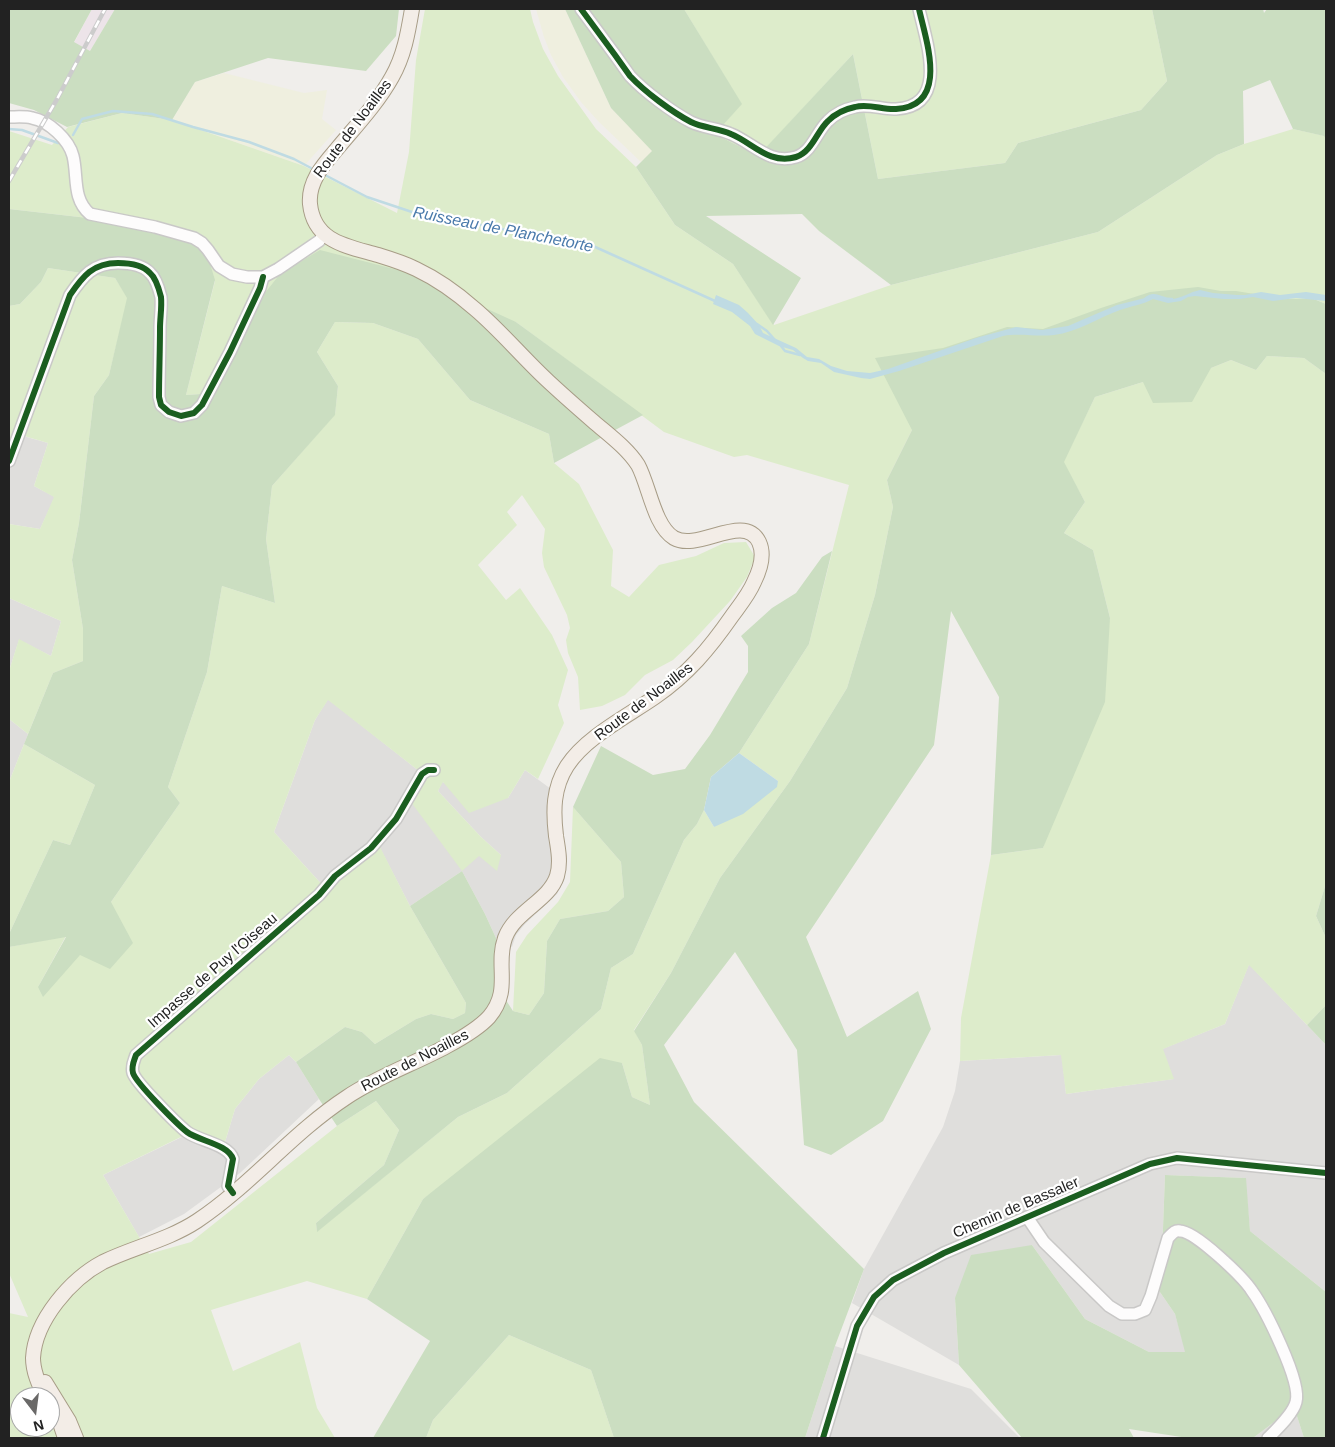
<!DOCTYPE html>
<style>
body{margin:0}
#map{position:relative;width:1335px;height:1447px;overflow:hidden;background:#f0eeeb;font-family:Helvetica,sans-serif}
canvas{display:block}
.frame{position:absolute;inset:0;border:10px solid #222;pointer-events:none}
.north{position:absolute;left:10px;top:1387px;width:50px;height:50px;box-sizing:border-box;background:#fff;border:1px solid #a7a7a7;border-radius:50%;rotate:165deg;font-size:14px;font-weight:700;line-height:20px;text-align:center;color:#222}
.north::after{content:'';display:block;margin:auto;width:18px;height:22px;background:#6a6968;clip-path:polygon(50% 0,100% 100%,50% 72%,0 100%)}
</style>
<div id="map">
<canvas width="1335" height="1447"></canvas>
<div class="frame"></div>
<div class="north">N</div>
</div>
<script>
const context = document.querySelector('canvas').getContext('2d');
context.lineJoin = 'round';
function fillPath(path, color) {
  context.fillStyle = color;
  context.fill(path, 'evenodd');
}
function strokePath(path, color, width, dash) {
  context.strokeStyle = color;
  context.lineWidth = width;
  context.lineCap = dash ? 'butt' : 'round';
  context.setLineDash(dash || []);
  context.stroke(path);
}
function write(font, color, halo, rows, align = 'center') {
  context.font = font + ' Helvetica,sans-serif';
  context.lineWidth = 4.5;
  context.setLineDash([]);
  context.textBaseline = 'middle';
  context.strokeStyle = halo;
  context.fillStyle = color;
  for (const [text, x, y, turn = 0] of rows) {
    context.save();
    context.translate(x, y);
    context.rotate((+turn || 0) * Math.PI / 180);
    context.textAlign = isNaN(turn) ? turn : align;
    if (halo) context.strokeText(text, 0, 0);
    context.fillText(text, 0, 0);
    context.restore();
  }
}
fillPath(new Path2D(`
 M13 433 48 443 34 486 55 497 40 529 9 524V444Z
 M9 598 61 621 51 656 19 640 9 671Z
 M328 699 419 771 479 856 501 855 481 837 438 791 442 782 508 798 525 770 562 797 561 813 567 860 564 881 557 894 525 924 516 935 512 947 496 938 485 914 462 871 410 906 380 848 326 889 274 832 315 720Z
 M9 719 28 734 9 782Z
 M1249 964 1326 1045V1292L1250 1231 1245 1178 1165 1175 1162 1255 1151 1279 1175 1314 1186 1352H1149L1085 1319 1032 1245 955 1298 959 1365 852 1303 864 1269 943 1127 955 1091 960 1061 1062 1055 1066 1094 1173 1079 1162 1049 1225 1024Z
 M289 1055 296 1062 319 1099 240 1173 184 1214 139 1237 103 1175 186 1135 222 1152 235 1109 259 1079Z
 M835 1346 971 1389 1020 1438H805Z
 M1294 1407 1304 1438H1253Z`), '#dfdedc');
fillPath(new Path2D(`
 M92 9H115L90 51 74 43Z`), '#ede4e9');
fillPath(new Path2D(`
 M536 9H565L611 108 653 151 641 162 599 122 581 102 563 77 551 55 544 37Z
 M224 73 304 93 327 90 322 119 336 130 304 166 172 120 195 82Z`), '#efefdf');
fillPath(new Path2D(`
 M425 9H530L533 22 543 49 558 76 596 129 636 167 675 225 733 264 774 325 891 285 1098 232 1217 155 1244 144 1293 129 1325 136 1326 139V304L1314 299H1285L912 430 887 480 893 507 875 595 847 688 790 781 720 878 671 973 634 1030 642 1045 650 1105 632 1097 622 1063 423 1199 367 1299 307 1281 211 1310 233 1371 300 1342 317 1408 335 1438H9V1313L28 1317 9 1273V947L66 936 38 987 111 902 180 803 168 787 207 672 222 586 275 603 266 539 272 486 335 414 338 386 317 352 335 322 373 323 418 339 470 400 549 434 554 463 579 484 613 550 611 586 629 597 659 565 696 556 724 543 746 542 755 557 747 577 730 601 692 642 673 660 645 675 625 695 602 706 580 710 578 677 568 653 566 640 570 628 567 615 544 567 542 553 545 529 522 495 507 512 517 525 478 565 506 600 520 588 552 635 568 670 558 705 564 723 538 779 525 770 508 798 469 813 443 782 438 791 481 837 501 855 497 871 479 856 462 871 405 794 419 771 328 700 315 720 274 832 326 889 380 847 410 906 466 1003 465 1013 453 1019 431 1014 416 1019 375 1044 362 1032 345 1027 296 1062 289 1055 259 1079 235 1109 222 1152 185 1135 103 1175 149 1254 191 1242 337 1126 376 1101 399 1130 384 1165 316 1223 317 1231 458 1117 507 1093 601 1009 611 968 633 954 684 840 697 824 704 810 714 827 778 781 739 753 809 644 849 485 747 455 734 457 664 432 516 322 265 293 243 338 220 358 201 394 186 395 215 281 79 217 9 209V131L52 145 68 127 122 113 172 120 304 166 397 213 409 152 416 60ZM20 1397H50V1427H20Z
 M684 9H1152L1167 81 1141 110 1018 143 1005 163 878 179 853 54 758 157 715 134 741 104Z
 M48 268 115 278 128 298 109 375 94 396 79 523 72 560 83 629V661L53 673 28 734 9 719V671L19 639 51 656 61 621 9 598V524L40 529 54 497 34 486 48 443 14 433 9 444V306L20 304 41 282Z
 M1267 356 1304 358 1326 374V883L1316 916 1326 938V1005L1307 1025 1249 965 1225 1024 1163 1049 1174 1079 1066 1094 1061 1055 960 1061 961 1018 991 855 1043 848 1110 618 1093 550 1064 533 1085 502 1063 462 1095 397 1143 382 1211 368 1231 360 1256 370Z
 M24 744 95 785 70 845 53 840 9 934V782Z
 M573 807 621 862 624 897 608 911 560 919 547 941 544 993 529 1015 513 1011 516 952 527 935 558 902 570 882Z
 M509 1335 591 1370 614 1438H426L433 1420Z`), '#ddeccb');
fillPath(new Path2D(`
 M9 9H92L74 42 90 51 115 9H399L396 36 366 71 268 58 195 82 172 120 122 113 67 127 34 110 9 103Z
 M565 9H684L742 104 715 134 758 156 853 54 878 179 1005 163 1018 143 1141 110 1167 81 1152 9H1263L1264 13 1267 9H1326V139L1324 136 1293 129 1270 80 1243 91 1244 144 1217 155 1098 232 891 285 819 231 802 214 706 216 801 278 773 325 733 264 675 225 636 167 652 151 611 108Z
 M9 209 79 217 155 230 195 243 207 254 215 280 186 395 201 394 220 358 243 338 265 293 280 274 320 250 406 272 516 322 643 415 554 463 549 434 470 400 418 339 373 323 335 322 317 352 338 386 335 415 272 486 266 539 275 603 222 586 207 672 168 787 180 803 111 902 133 943 110 969 80 955 43 997 38 987 66 937 9 947V934L53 840 70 845 95 785 24 744 53 673 83 661V629L72 560 79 523 94 396 109 375 127 298 115 278 48 268 41 282 20 304 9 306Z
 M1198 287 1221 291H1236L1285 299H1314L1326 304V374L1304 358 1267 356 1256 370 1231 360 1211 368 1192 402 1153 403 1143 382 1095 397 1064 462 1085 502 1064 533 1093 550 1110 618 1105 702 1043 848 991 855 999 697 951 611 934 745 806 937 847 1037 918 991 931 1029 883 1121 831 1155 804 1145 797 1050 735 952 664 1045 694 1102 864 1269 835 1346 805 1438H614L591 1370 509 1335 433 1420 426 1438H373L430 1341 367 1299 423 1199 600 1058 622 1063 632 1097 650 1105 642 1045 634 1031 671 973 720 878 790 781 847 688 875 595 893 507 887 480 912 430 875 358 943 348 1007 327 1043 329 1101 308 1150 292Z
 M832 551 809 644 739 753 711 777 704 810 697 824 684 840 633 954 611 968 601 1009 507 1093 458 1117 317 1232 316 1223 384 1165 399 1130 376 1101 337 1126 319 1099 296 1062 345 1027 362 1032 375 1044 416 1019 431 1014 453 1019 465 1013 466 1003 410 906 462 871 485 914 496 938 498 988 513 1011 529 1015 544 993 547 941 560 919 608 911 624 897 621 862 573 807 601 746 653 775 685 769 710 735 748 672V646L741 636 772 608 796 593 822 557Z
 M1326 883V938L1316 916Z
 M1326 1005V1045L1307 1025Z
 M1165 1175 1246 1178 1250 1231 1326 1292V1438H1304L1294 1407 1253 1438H1188L1129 1429 1134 1438H1022L959 1365 955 1298 971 1255 1032 1245 1085 1319 1149 1352H1185L1175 1314 1151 1279 1162 1255Z`), '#cbdec1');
fillPath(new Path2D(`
 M1200 290 1213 293 1237 295H1245L1261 292 1280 295 1306 292 1326 295V301L1296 298 1273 301 1253 297 1240 299H1224L1195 296 1188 297 1181 301 1168 303 1153 299C1142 305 1131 306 1120 310 1098 318 1077 332 1054 335 1037 337 1020 333 1003 336L899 371 870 379 861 378 834 372 821 363 808 361 803 358 793 350 779 346 755 334 750 326 732 312 713 304 716 295 739 305 748 313 759 325 763 333 796 348 807 357 819 359 831 366 847 371 870 373 888 369 976 338 1016 327 1042 330 1068 326 1117 305 1149 297C1158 292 1163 301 1172 299 1182 298 1190 292 1200 290Z
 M739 753 778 781 777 787 743 814 714 827 704 810 711 777Z`), '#bfdbe3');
strokePath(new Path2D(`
 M9 129 22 130 58 143
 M73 135 82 119 113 111 152 114 193 127 249 142 294 159 311 168
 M325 175 367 197 412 212 593 246 715 301
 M1145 299C1155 290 1162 300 1172 299
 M757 324 767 331 775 340
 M781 346 785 351 800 355`), '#bfdbe3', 2.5);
const minor = new Path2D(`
 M581 9C592 24 603 39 615 55 620 62 625 69 630 76 645 92 672 112 691 122 703 128 718 128 731 134 753 143 769 165 796 157 812 152 817 131 828 121 835 114 845 109 855 107 868 103 883 110 896 109 950 106 926 41 919 9
 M9 117C16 117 25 116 32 118 49 121 69 140 73 156 78 176 72 199 90 214L155 227 194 238 202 243 208 250 219 266 232 274 247 277H263L278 269 319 241 324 235
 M9 461 70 295C83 276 93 263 118 263 129 263 142 264 150 273 156 278 159 289 161 297 162 307 160 318 160 328 160 351 159 374 159 397L161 405 169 412 181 416 194 413 202 405 230 352 260 288 263 277
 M233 1193 228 1186 233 1159C228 1144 199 1141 187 1132 178 1125 136 1083 133 1073 131 1066 134 1061 136 1055L319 895 335 876 371 848 396 819 422 774 428 770H434
 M1027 1217 1044 1242 1109 1306 1122 1314H1135L1145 1310 1151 1296 1168 1238C1172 1234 1174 1230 1180 1231 1195 1231 1243 1277 1252 1291 1265 1309 1302 1382 1296 1402 1293 1414 1277 1429 1268 1438
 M823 1438 857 1326 874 1297 893 1280 944 1253 1150 1164 1177 1158 1326 1173`);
const major = new Path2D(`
 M45 1382 69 1421 76 1438
 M45 1397C39 1385 33 1372 33 1358 35 1320 71 1279 103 1262 134 1247 168 1240 197 1221 251 1185 292 1133 347 1097 378 1076 414 1064 447 1046 462 1038 478 1029 489 1017 512 990 495 966 505 938 515 911 549 901 557 876 561 863 558 848 556 836 553 811 553 788 567 766 586 737 626 717 655 697 688 674 709 649 732 616 740 605 749 594 754 582 760 570 765 555 759 542 744 512 698 552 674 538 654 526 649 485 638 465 627 448 609 435 594 422 579 409 563 395 548 381 523 358 501 331 475 309 458 294 437 279 416 269 404 263 391 259 378 255 347 246 314 242 310 204 309 193 312 184 317 175 322 166 329 158 336 150 355 127 377 104 392 77 404 56 408 33 412 9
 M50 1406 61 1426 65 1438`);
strokePath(minor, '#c9c8c7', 14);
strokePath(major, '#a79c86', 16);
strokePath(minor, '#fdfcfc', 11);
strokePath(major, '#f3ede7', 14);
const rail = new Path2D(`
 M9 181 56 101 105 9`);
strokePath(rail, '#ccc', 4.5);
strokePath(rail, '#fff', 2.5, [8]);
strokePath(new Path2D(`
 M581 9C592 24 603 39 615 55 620 62 625 69 630 76 645 92 672 112 691 122 703 128 718 128 731 134 753 143 769 165 796 157 812 152 817 131 828 121 835 114 845 109 855 107 868 103 883 110 896 109 950 106 926 41 919 9
 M9 461 70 295C83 276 93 263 118 263 129 263 142 264 150 273 156 278 159 289 161 297 162 307 160 318 160 328 160 351 159 374 159 397L161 405 169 412 181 416 194 413 202 405 230 352 260 288 263 277
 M233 1193 228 1186 233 1159C228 1144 199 1141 187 1132 178 1125 136 1083 133 1073 131 1066 134 1061 136 1055L319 895 335 876 371 848 396 819 422 774 428 770H434
 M823 1438 857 1326 874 1297 893 1280 944 1253 1150 1164 1177 1158 1326 1173`), '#1b5e20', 6);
write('15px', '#222', '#fff', [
 ["Route de Noailles",353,129,-53],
 ["Route de Noailles",644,702,-37],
 ["Impasse de Puy l'Oiseau",213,971,-41],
 ["Route de Noailles",415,1061,-27],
 ["Chemin de Bassaler",1016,1208,-23]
]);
write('italic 16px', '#4a7aab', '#fff', [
 ["Ruisseau de Planchetorte",503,230,11]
]);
</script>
